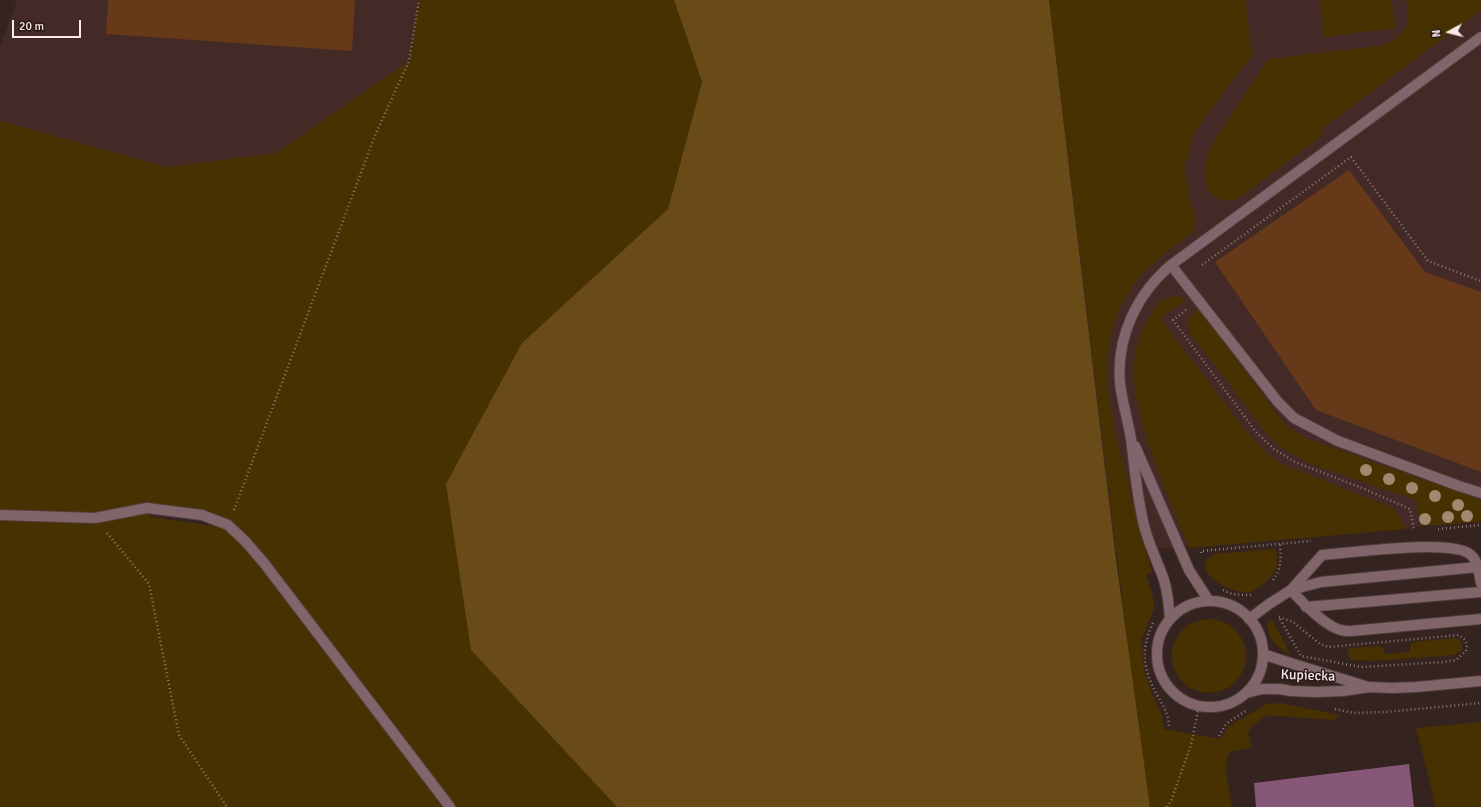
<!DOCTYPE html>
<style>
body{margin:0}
#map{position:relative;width:1481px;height:807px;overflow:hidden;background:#352320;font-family:Signika,sans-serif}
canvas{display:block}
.north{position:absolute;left:1429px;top:12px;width:40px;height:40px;-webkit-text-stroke:3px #2b1917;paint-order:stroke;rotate:263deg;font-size:11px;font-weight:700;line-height:16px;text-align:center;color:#f7eae8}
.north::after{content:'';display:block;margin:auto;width:14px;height:18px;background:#f7eae8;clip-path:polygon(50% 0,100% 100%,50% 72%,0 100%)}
.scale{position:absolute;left:12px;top:20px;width:69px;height:18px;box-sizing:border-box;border:2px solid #f7eae8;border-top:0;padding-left:5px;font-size:12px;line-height:14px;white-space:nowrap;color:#f7eae8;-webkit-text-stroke:3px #2b1917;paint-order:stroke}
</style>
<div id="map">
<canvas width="1481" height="807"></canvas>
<div class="north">N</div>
<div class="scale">20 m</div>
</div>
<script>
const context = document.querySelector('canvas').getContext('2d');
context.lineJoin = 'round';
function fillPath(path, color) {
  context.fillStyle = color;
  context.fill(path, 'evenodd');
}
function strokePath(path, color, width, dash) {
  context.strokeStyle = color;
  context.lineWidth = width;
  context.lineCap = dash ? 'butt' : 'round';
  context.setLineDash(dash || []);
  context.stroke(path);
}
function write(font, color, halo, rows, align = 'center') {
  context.font = font + ' Signika,sans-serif';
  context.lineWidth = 3;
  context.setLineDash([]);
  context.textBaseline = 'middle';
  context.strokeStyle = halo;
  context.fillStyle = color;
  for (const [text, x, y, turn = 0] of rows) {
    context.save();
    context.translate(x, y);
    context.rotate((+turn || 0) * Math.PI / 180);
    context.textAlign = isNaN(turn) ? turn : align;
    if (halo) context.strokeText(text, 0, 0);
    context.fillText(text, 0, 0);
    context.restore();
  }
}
fillPath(new Path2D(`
 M17 0H419L409 61 276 153 167 167 0 121V48Z
 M1049 0H1481V521L1115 552Z`), '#442a27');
fillPath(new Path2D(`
 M419 0H674L702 82 668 209 522 343 471 650 617 807H0V121L167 167 276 153 409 61ZM143 503 220 526V527L150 517Z
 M1049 0H1245L1252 55 1195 131 1184 168 1189 200 1195 214 1196 224 1193 232C1171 249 1147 265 1132 287 1093 345 1108 404 1124 466 1132 502 1142 537 1152 572L1146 574 1153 597 1154 609 1141 640 1144 671 1155 701 1162 715 1164 729 1221 739 1229 726 1267 704 1280 703 1340 715 1334 720 1267 715 1252 726 1248 733 1252 747 1230 752C1222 766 1230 791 1232 807H1150L1135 704Z
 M1320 0H1391L1396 28 1324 37Z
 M1406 0H1481V10L1320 130 1323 135 1238 199 1225 201 1214 197 1208 189 1204 174 1208 151 1268 59 1380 46C1391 43 1408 32 1408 19 1409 13 1407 6 1406 0Z
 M1172 296H1179L1186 300 1160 318 1248 434 1265 452 1281 464 1394 508 1406 529 1189 548C1170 502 1149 456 1139 408 1135 393 1132 377 1134 362 1136 339 1147 320 1159 301Z
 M1200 309 1283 423 1305 438 1481 500V522L1421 526 1416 500 1308 463 1282 448 1268 435 1190 333C1185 319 1189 316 1200 309Z
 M1276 549C1278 567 1278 572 1263 584 1259 587 1254 591 1250 592 1233 596 1185 569 1214 554Z
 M1172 656a37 37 0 1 1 74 0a37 37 0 1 1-74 0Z
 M1272 619 1291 655C1278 648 1268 639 1267 624Z
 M1455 638 1459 639 1462 646V650L1454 655 1375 661 1351 660 1348 655V651L1351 648 1377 646 1383 648 1384 654 1410 652V645L1414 642Z
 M1481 722V807H1436L1416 728Z`), '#483100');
fillPath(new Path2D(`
 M674 0H1049L1115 552 1150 807H617L471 650 446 484 522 343 668 209 702 82Z`), '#684b17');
fillPath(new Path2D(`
 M1409 764 1414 807H1256L1254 783Z`), '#875778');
fillPath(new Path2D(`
 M108 0H355L352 51 106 34Z
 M1349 170 1425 272 1481 292V472L1316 410 1215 262Z`), '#663919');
const service = new Path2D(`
 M1171 265 1278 402 1294 418 1338 441 1459 486 1481 493
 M1135 446 1189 570 1209 601
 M0 515 95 518 147 508 202 515 228 525 246 542 264 563 450 807
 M1291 590 1322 555C1349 553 1453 538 1471 555 1478 561 1479 574 1481 583
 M1291 590C1301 601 1326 627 1341 630 1344 631 1348 631 1351 631L1481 619
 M1306 607 1481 592
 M1170 619C1169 606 1168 593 1164 580 1158 563 1150 547 1145 529 1137 500 1135 469 1131 439 1128 420 1122 402 1120 383 1116 337 1137 294 1171 265L1481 37
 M1249 619 1269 604 1291 590 1321 582 1478 567`);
const minor = new Path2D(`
 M1157 654a53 53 0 1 1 106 0a53 53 0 1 1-106 0Z
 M1263 654C1297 666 1331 675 1365 686
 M1246 693 1262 689H1280L1291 691 1316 692 1342 691 1369 687 1392 688 1416 687 1481 681`);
strokePath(service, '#503f3c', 12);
strokePath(minor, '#503f3c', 12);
strokePath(new Path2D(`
 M1202 265 1351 157 1428 261 1481 281
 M1186 310 1173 320 1256 432 1274 449 1295 462 1362 488 1410 509 1414 531
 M234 510 376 133 409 61 419 0
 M1438 529 1481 525
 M107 533 149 584 179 735 227 807
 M1201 553V551L1311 541
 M1273 580C1282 567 1281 559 1280 544
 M1223 590C1232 595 1241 595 1251 595
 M1279 617 1293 622 1320 644 1328 647 1459 635 1465 640 1467 646 1466 651 1456 660 1444 662 1361 667 1301 656Z
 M1153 623C1140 650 1143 669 1157 695 1164 707 1168 712 1169 727
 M1335 709 1354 713 1386 712 1481 703
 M1219 736 1226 724 1247 710
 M1167 807 1171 801 1191 745 1199 706`), '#8a7a78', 2.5, [1, 3]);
strokePath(service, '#80656b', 10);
strokePath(minor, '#80656b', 10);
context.fillStyle = '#a18970';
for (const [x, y] of [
 [1366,470],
 [1389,479],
 [1412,488],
 [1435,496],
 [1458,505],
 [1467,516],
 [1448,517],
 [1425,519]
]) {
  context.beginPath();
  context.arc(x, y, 6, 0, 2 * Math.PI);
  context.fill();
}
write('14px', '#f7eae8', '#2b1917', [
 ["Kupiecka",1308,676,2]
]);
</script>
